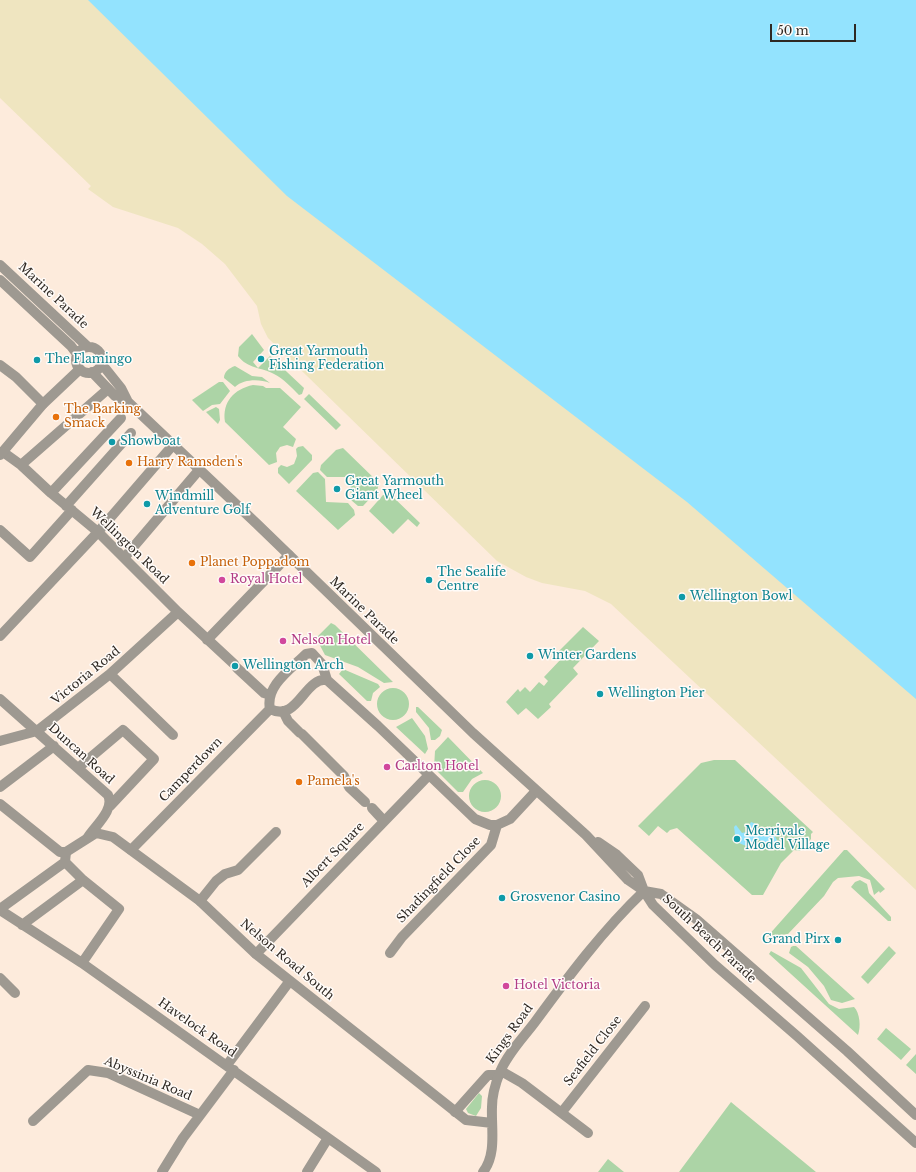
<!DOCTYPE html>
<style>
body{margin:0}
#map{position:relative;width:916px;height:1172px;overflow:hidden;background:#fdebdc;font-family:"Libre Baskerville",serif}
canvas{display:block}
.scale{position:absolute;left:770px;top:24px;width:86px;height:18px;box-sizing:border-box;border:2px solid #2f2923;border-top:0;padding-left:5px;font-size:12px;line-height:14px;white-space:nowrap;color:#2f2923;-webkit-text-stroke:3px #fffbf8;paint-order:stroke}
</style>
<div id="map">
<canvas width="916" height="1172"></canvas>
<div class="scale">50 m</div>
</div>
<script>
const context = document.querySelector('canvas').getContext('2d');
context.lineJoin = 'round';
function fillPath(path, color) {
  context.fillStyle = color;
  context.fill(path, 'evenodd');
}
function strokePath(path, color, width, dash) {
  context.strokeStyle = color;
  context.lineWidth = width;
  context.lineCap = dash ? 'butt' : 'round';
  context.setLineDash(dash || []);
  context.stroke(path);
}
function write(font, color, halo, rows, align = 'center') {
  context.font = font + ' "Libre Baskerville",serif';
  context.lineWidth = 3;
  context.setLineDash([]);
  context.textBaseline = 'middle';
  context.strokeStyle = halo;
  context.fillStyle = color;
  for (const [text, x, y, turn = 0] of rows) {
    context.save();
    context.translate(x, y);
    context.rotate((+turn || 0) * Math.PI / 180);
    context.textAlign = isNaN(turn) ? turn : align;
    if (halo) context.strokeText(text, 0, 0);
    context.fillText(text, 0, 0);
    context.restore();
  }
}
fillPath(new Path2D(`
 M252 334 264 350 253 362 258 368 270 356 304 388 302 394 299 395C291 387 284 379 274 374 261 367 248 369 238 356L239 347Z
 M235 366 252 376 262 377 270 383C259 379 244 379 235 387L224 378C224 372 229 368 235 366Z
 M219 382H223L230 391 220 404 212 405 203 411 192 400Z
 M253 385 263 386 266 388H280L301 407 283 427 296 439 293 447 287 445 280 447 276 453 277 462 269 465 225 422C222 402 234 389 253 385Z
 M309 394 341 425 336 430 304 399Z
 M216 407 219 409 220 420 218 424 206 412Z
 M303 446 312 455V460L289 484 278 473V468L281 465 287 467 294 464 297 456 296 449 298 447Z
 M343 448 379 483 377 491 363 506H358L351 500 350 477H327L320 470 321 465 336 450Z
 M318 472 325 479 326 502 348 503 354 510 355 515 338 530 296 491 313 473Z
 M390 494 420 523 417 527 408 519 393 534 369 511 383 495Z
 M331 623 335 625 393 682 384 683 358 667 325 655 316 638Z
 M583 627 599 641 573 668 578 674 549 704 551 707 538 719 526 708 518 715 506 702 518 689 520 692 525 687 530 692 539 682 544 686 548 681 544 677 562 658 557 653Z
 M343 669 378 684 380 687 373 693 371 701H367L339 674Z
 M377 704a16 16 0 1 1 32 0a16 16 0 1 1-32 0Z
 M416 707H418L442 730 440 736 435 740H431L429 728 416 712Z
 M412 718 425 736 428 749 425 754 396 727Z
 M448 737 483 773 472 779 463 792H458L434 768 435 751Z
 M714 760H735L813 832 811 834V839L800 851 794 850 781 863 763 895H752L677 828 670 830 667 833 658 826 649 836 638 826 701 763Z
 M469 796a16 16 0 1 1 32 0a16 16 0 1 1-32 0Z
 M844 850H847L885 889 880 893 879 891 874 895 870 880 859 876 838 878 833 882 824 896 788 934 767 937Z
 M860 880 867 884 869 893 891 917V921H888L851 887 855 882Z
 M793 946H796L855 999 842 1003 831 1000 824 986 808 967 789 953 791 947Z
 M889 946 896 953 868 984 861 977Z
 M771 951 801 968 829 1004 839 1009 854 1007C860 1013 861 1027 858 1035L769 954Z
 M886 1028 911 1049 901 1060 877 1039Z
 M916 1054V1074L906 1065Z
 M479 1093 482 1096 481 1108 476 1116 468 1113 466 1109Z
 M731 1102 737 1107 816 1172H679Z
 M608 1159 624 1172H598Z`), '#acd4a6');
fillPath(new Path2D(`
 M0 0H310L916 601V890L611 604 585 591 542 583 526 577 497 561 268 338 261 324 257 306 225 264 202 244 178 228 113 207 88 189 91 186 0 98Z`), '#efe5c0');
fillPath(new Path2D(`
 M88 0H916V699L687 502 287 196Z
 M751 822 756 824 759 831 766 829 772 831 777 840 776 845 768 847 765 849 760 840 757 839 748 846C733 843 736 838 734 827L736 825 742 833 746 832Z`), '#93e3fe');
strokePath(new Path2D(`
 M0 365 16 377 43 404
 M3 452 21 465 51 493 98 532 178 612 234 664
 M21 465 108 389
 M51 493 121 418
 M66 506 131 433
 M0 530 30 557 72 510
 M124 558 199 470
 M0 636 98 532 173 445
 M207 640 289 555
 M237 668 264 693 270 695
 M110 674 173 735
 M327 680 322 664 312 653 306 654C291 669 265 686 270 709 298 723 304 677 327 680L378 726 475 819 490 825H497
 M0 699 108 795C115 809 96 825 88 837
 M283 711 288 721 300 733
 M302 734 344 776 349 787 365 802
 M0 741 37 731 110 674 178 612
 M78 768 123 730 154 759 110 806
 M0 787 54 746
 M372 808 384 821
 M131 850 270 709
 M66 852 65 862 83 880 119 909 82 963
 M200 901 216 881 225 874 238 870 276 832
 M0 909 65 862
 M0 910 82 963 376 1172
 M22 925 83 880
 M390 953 402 937 491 845 497 825 510 819 536 791
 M256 954 429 775
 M0 978 15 993
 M227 1065 289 982
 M501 1071 522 1083 588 1133
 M455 1112 488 1075H499
 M562 1112 645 1006
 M33 1121 88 1070 108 1073 200 1115
 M162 1172 183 1138 234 1070
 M307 1172 328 1138`), '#9e9991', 10);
strokePath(new Path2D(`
 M0 265 88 347
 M0 280 71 346 77 354
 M76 360a13 13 0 1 1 26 0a13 13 0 1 1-26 0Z
 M101 363 121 388 128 402
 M92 372 115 396 128 402 257 524 473 733 586 835 628 880 644 891 661 894 696 919 847 1051 916 1115
 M0 455 43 404 80 369
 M0 804 60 852H66L96 833 113 837 200 901 256 954 466 1120 492 1123
 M598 842 617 855 638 875 644 891 653 905 715 965 797 1036 916 1143
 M483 1172C497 1154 491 1128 492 1107 492 1095 496 1082 500 1072 508 1053 523 1038 535 1022 568 977 603 930 644 891`), '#9e9991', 10);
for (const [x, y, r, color] of [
 [261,359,4,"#0f9aa8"],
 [37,360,4,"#0f9aa8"],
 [56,417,4,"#e8710a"],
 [112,442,4,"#0f9aa8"],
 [129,463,4,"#e8710a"],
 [337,489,4,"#0f9aa8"],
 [147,504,4,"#0f9aa8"],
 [192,563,4,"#e8710a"],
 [222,580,4,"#d1479c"],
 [429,580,4,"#0f9aa8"],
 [682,597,4,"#0f9aa8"],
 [283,641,4,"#d1479c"],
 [530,656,4,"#0f9aa8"],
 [235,666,4,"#0f9aa8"],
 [600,694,4,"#0f9aa8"],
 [387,767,4,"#d1479c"],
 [299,782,4,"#e8710a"],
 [737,839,4,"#0f9aa8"],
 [502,898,4,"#0f9aa8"],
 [838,940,4,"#0f9aa8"],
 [506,986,4,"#d1479c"]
]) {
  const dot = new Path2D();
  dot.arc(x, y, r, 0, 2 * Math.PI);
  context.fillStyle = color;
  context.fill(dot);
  strokePath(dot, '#fffbf8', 1.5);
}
write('12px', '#2f2923', '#fffbf8', [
 ["Marine Parade",53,296,43],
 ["Wellington Road",129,546,44],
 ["Marine Parade",364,611,44],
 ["Victoria Road",86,676,-39],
 ["Duncan Road",81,754,42],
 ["Camperdown",191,770,-46],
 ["Albert Square",333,855,-46],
 ["Shadingfield Close",439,880,-46],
 ["South Beach Parade",709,939,43],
 ["Nelson Road South",287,960,40],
 ["Havelock Road",197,1028,35],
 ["Kings Road",510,1034,-54],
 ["Seafield Close",593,1051,-52],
 ["Abyssinia Road",148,1079,23]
]);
write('12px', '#0d838f', '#fffbf8', [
 ["Great Yarmouth",269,352],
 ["Fishing Federation",269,366],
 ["The Flamingo",45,360],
 ["Showboat",120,442],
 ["Great Yarmouth",345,482],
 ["Giant Wheel",345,496],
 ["Windmill",155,497],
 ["Adventure Golf",155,511],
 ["The Sealife",437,573],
 ["Centre",437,587],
 ["Wellington Bowl",690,597],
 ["Winter Gardens",538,656],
 ["Wellington Arch",243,666],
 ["Wellington Pier",608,694],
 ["Merrivale",745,832],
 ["Model Village",745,846],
 ["Grosvenor Casino",510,898],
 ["Grand Pirx",830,940,"right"]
], 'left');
write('12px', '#c56008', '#fffbf8', [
 ["The Barking",64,410],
 ["Smack",64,424],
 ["Harry Ramsden's",137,463],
 ["Planet Poppadom",200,563],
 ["Pamela's",307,782]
], 'left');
write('12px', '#b23c85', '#fffbf8', [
 ["Royal Hotel",230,580],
 ["Nelson Hotel",291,641],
 ["Carlton Hotel",395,767],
 ["Hotel Victoria",514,986]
], 'left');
</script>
